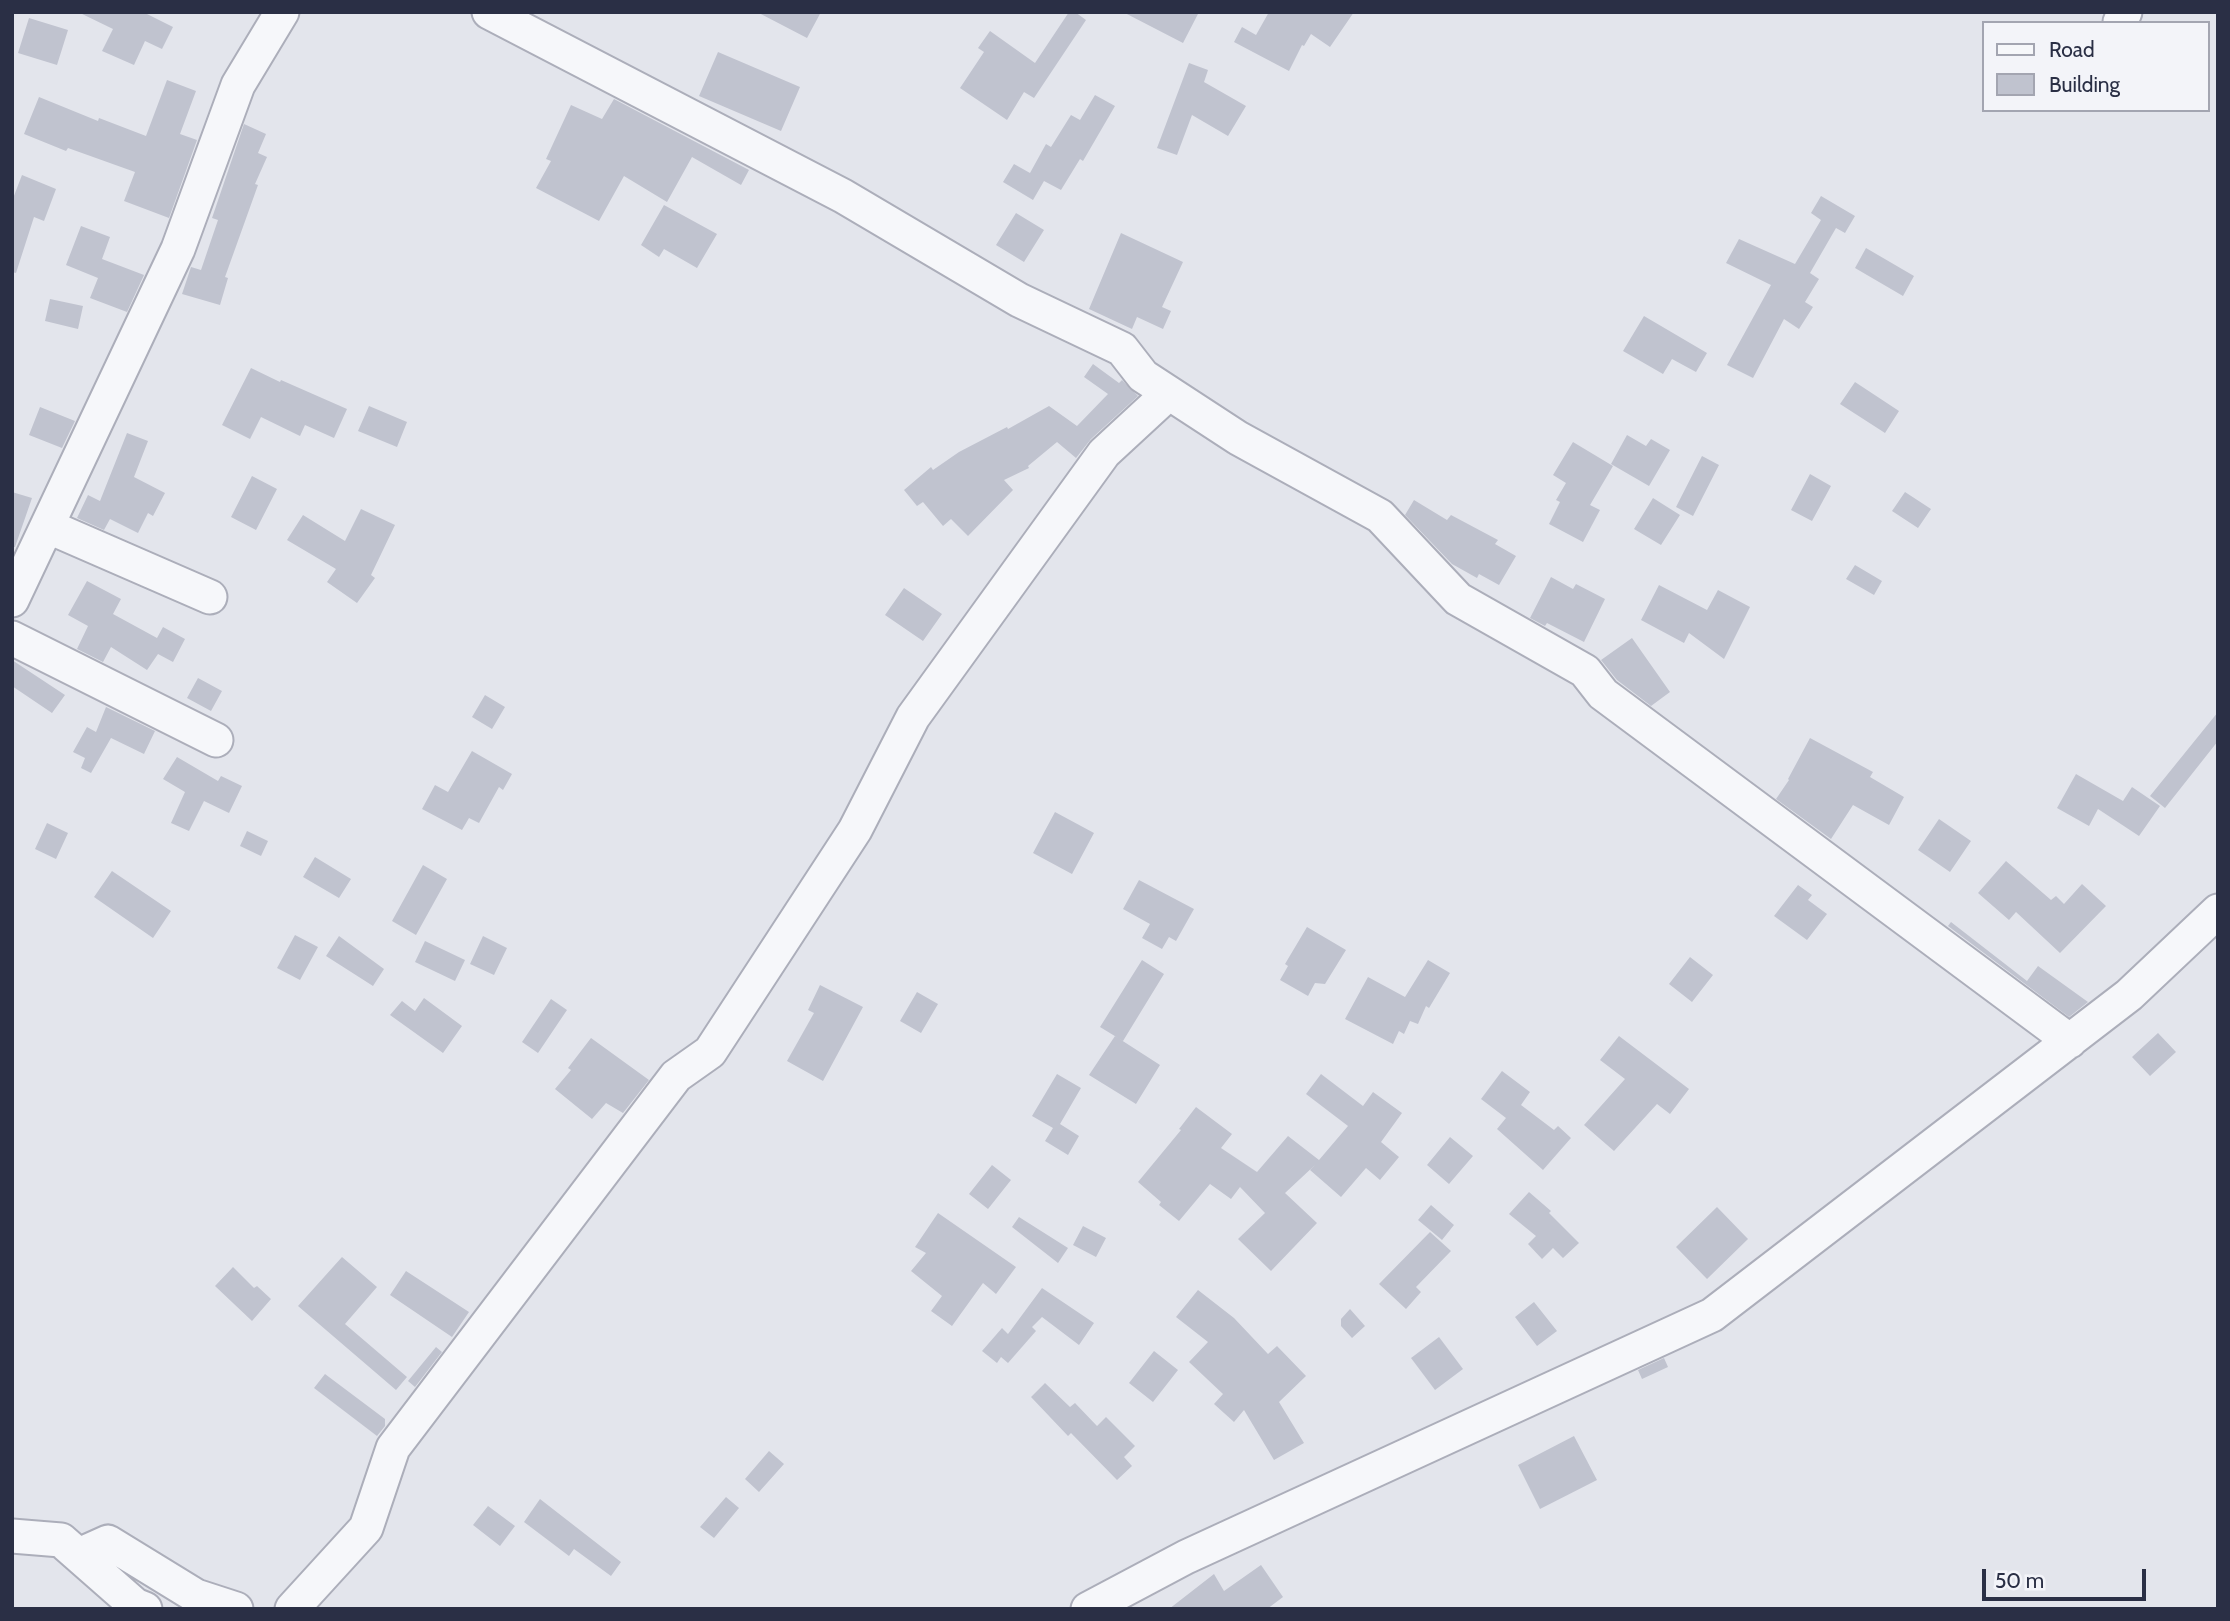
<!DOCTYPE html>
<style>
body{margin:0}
#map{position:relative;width:2230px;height:1621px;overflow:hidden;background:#e3e5ec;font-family:Cabin,sans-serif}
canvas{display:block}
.frame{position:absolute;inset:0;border:14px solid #2a2f45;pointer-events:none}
.legend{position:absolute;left:1982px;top:21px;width:228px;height:91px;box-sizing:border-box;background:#f3f4f9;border:2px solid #a3a5b1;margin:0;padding:9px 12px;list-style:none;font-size:21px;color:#2a2f45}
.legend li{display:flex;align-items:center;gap:14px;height:35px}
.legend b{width:35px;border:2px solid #a3a5b1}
.scale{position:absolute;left:1982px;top:1569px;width:164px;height:32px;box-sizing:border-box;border:4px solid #2a2f45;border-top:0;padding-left:9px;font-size:21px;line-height:24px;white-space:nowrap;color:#2a2f45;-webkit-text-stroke:5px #f3f4f9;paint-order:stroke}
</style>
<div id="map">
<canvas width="2230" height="1621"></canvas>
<div class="frame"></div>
<ul class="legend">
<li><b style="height:9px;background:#f6f7fa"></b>Road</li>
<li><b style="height:19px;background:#c0c3cf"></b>Building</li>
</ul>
<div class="scale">50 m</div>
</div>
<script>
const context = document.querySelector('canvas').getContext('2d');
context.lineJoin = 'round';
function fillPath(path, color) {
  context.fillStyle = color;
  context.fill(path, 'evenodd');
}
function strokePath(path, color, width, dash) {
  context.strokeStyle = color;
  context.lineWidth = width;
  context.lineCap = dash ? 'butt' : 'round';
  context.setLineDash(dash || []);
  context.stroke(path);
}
fillPath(new Path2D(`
 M78 12H143L173 27 162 49 145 41 134 65 102 51 113 29Z
 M757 12H821L807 38Z
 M1069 12H1075L1086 20 1034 98 1024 92 1007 120 960 88 984 52 978 48 990 31 1035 63Z
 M1123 12H1199L1183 43Z
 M1269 12H1354L1330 47 1311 34 1304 46 1302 45 1289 71 1234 42 1242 27 1256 35Z
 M29 18 68 30 57 65 18 53Z
 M718 52 800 87 781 131 699 96Z
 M1189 63 1208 70 1204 82 1246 106 1228 136 1192 115 1177 155 1157 148Z
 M167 80 196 91 180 134 197 140 169 218 124 201 135 172 68 148 66 151 24 134 39 97 98 121 99 118 146 136Z
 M1095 95 1115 106 1083 161 1080 159 1061 190 1044 181 1033 200 1003 182 1014 164 1030 173 1046 144 1051 147 1071 115 1080 120Z
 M614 99 749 170 741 185 692 157 667 202 624 176 599 221 536 188 551 161 546 159 571 105 602 119Z
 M244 124 266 134 258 153 267 157 255 184 258 185 225 277 228 278 220 305 182 294 191 267 201 270 218 220 212 218Z
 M22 175 56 189 44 221 34 217 16 273 12 272V201Z
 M1821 196 1855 216 1845 233 1836 228 1810 273 1819 279 1805 302 1813 307 1799 329 1784 319 1753 378 1727 365 1771 285 1726 263 1739 239 1795 264 1821 220 1811 213Z
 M664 205 717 234 697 268 664 249 659 257 641 245Z
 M1016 213 1044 230 1024 262 996 245Z
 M81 226 110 237 102 259 144 275 127 312 90 298 98 278 66 265Z
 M1121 233 1183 262 1162 307 1171 311 1163 329 1137 317 1132 329 1089 309Z
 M1866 248 1914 276 1903 296 1855 268Z
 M50 299 83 306 78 329 45 321Z
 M1644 316 1707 353 1696 372 1672 359 1663 374 1623 351Z
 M1093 364 1119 383 1122 380 1138 396 1091 439 1076 458 1057 442 1028 466 1029 468 1004 480 1013 490 968 536 951 519 943 526 923 502 917 506 904 490 931 467 933 470 959 452 1007 427 1008 429 1049 406 1077 426 1108 394 1084 377Z
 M251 368 280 382 281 380 347 409 334 438 305 425 300 436 261 417 250 439 222 425Z
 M1855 382 1899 411 1885 433 1840 404Z
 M369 406 407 422 397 447 358 431Z
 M40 407 75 421 62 448 29 435Z
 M127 433 148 441 134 477 165 493 153 516 148 513 138 533 110 519 104 530 77 518 88 495 100 501Z
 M1627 435 1646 446 1651 439 1670 450 1649 486 1611 464Z
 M1573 442 1613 466 1590 505 1600 510 1583 542 1549 524 1560 502 1556 500 1566 483 1553 475Z
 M1702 456 1719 465 1693 516 1676 507Z
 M1810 474 1831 486 1812 521 1791 510Z
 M252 476 277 489 256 530 231 517Z
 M12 492 32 498 15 547H12Z
 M1905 492 1931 509 1918 528 1892 511Z
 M1653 498 1680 515 1661 545 1634 529Z
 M1414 500 1447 520 1451 515 1498 540 1495 544 1516 556 1499 585 1479 574 1477 578 1452 564 1405 515Z
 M361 509 395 525 371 575 375 578 357 603 327 582 336 569 287 540 303 515 345 541Z
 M1855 565 1882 581 1874 595 1846 579Z
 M1551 577 1573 589 1576 584 1605 599 1584 642 1547 623 1545 626 1530 618Z
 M87 581 121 599 113 614 157 638 163 627 185 639 173 662 158 654 147 670 111 647 103 662 77 649 88 626 68 615Z
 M1659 585 1707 610 1718 590 1750 607 1724 659 1689 633 1684 643 1641 620Z
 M904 588 942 614 923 641 885 615Z
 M1632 638 1670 692 1651 706 1617 680 1601 660Z
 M12 660 65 695 52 713 12 686Z
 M198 678 222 691 211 711 187 698Z
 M485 695 505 707 492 729 472 717Z
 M106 707 155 731 144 754 111 738 91 773 81 768 85 758 73 752 87 727 96 732Z
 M2218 712V741L2165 808 2150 796Z
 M1810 738 1873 772 1870 777 1904 797 1889 825 1853 805 1831 839 1776 799 1789 780 1788 779Z
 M472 751 512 774 503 790 499 787 479 823 469 818 462 830 422 809 435 785 448 792Z
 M177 757 218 781 221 776 242 786 229 813 204 801 189 831 171 823 185 792 163 779Z
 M2076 774 2123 801 2132 787 2160 806 2139 836 2098 809 2089 826 2057 808Z
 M1055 812 1094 833 1072 874 1033 853Z
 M1939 819 1971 841 1950 872 1918 850Z
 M47 823 68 833 56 859 35 849Z
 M247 831 268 841 261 856 240 846Z
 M315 857 351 879 339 898 303 877Z
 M2006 861 2051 900 2056 896 2064 904 2082 884 2106 906 2060 953 2016 912 2009 920 1978 893Z
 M423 865 447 879 416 935 392 921Z
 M112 871 171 911 153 938 94 897Z
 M1139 880 1194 909 1176 941 1169 937 1162 949 1142 938 1150 924 1123 909Z
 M1798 885 1812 895 1808 900 1827 914 1807 940 1774 916Z
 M1951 922 2027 981 2038 966 2088 1002 2069 1017 1948 926Z
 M1307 927 1346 950 1325 984 1315 983 1308 996 1280 980 1288 966 1285 964Z
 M295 935 318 947 300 980 277 968Z
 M339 936 384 969 373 986 326 956Z
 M483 936 507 948 494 975 470 964Z
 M425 941 465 960 455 981 415 962Z
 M1690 957 1713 975 1692 1002 1669 984Z
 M1142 960 1164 974 1123 1041 1100 1027Z
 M1428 960 1450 973 1429 1008 1426 1006 1418 1024 1410 1021 1404 1034 1399 1031 1393 1044 1345 1019 1368 977 1405 997Z
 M820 985 863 1007 823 1081 787 1061 814 1013 808 1010Z
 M917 992 938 1004 921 1033 900 1021Z
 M424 998 462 1026 443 1053 390 1015 402 1001 415 1011Z
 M551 999 567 1010 538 1053 522 1042Z
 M2158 1033 2176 1052 2150 1076 2132 1057Z
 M1115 1036 1160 1065 1136 1104 1089 1075Z
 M1619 1036 1689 1089 1670 1114 1657 1104 1614 1151 1584 1125 1625 1079 1600 1060Z
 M591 1038 649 1080 623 1113 606 1103 592 1119 555 1089 571 1070 568 1068Z
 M1502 1071 1530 1092 1521 1105 1554 1130 1558 1126 1571 1138 1543 1170 1497 1129 1506 1118 1481 1099Z
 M1057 1074 1081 1088 1060 1124 1079 1136 1068 1155 1045 1141 1053 1128 1032 1116Z
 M1321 1074 1363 1106 1373 1092 1402 1113 1381 1142 1399 1157 1380 1180 1366 1168 1341 1197 1310 1170 1315 1165 1285 1193 1317 1223 1271 1271 1238 1239 1265 1213 1240 1187 1231 1199 1210 1184 1179 1221 1159 1205 1161 1202 1138 1182 1181 1130 1179 1129 1196 1107 1232 1134 1221 1148 1257 1172 1288 1136 1319 1160 1348 1126 1306 1094Z
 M1450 1137 1473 1156 1449 1184 1427 1165Z
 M992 1165 1011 1180 988 1209 969 1194Z
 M1529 1192 1551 1211 1549 1213 1579 1243 1563 1258 1553 1248 1542 1259 1528 1244 1536 1236 1509 1214Z
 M1431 1205 1454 1225 1442 1240 1418 1220Z
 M1717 1207 1748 1239 1707 1279 1676 1247Z
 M938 1213 1016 1267 996 1294 983 1283 952 1326 931 1311 942 1296 911 1271 926 1253 915 1247Z
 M1019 1217 1068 1248 1058 1263 1012 1227Z
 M1083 1226 1106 1238 1096 1257 1073 1245Z
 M1430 1232 1451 1251 1416 1287 1421 1292 1406 1309 1379 1284Z
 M342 1257 377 1287 345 1324 407 1377 396 1390 298 1306Z
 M233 1267 254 1288 257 1286 271 1299 252 1321 215 1286Z
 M406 1271 469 1312 452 1337 390 1295Z
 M1042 1288 1094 1323 1079 1345 1042 1317 1032 1327 1036 1331 1008 1363 1001 1357 997 1363 982 1351 1002 1328 1008 1334Z
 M1198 1290 1234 1318 1268 1354 1277 1346 1306 1376 1279 1402 1304 1443 1274 1460 1244 1410 1234 1422 1214 1404 1223 1394 1189 1362 1208 1342 1176 1317Z
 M1534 1302 1557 1331 1537 1346 1515 1317Z
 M1350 1309 1365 1326 1352 1338 1341 1326V1319Z
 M1439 1337 1463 1369 1435 1390 1411 1358Z
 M436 1347 442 1352 415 1387 408 1381Z
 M1154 1351 1178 1370 1153 1402 1129 1383Z
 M1664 1358 1668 1367 1642 1379 1638 1370Z
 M325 1374 385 1419V1426L377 1436 314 1388Z
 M1045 1383 1070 1407 1075 1403 1097 1426 1106 1417 1135 1446 1124 1457 1132 1466 1117 1480 1071 1433 1068 1436 1031 1397Z
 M1574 1436 1597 1480 1540 1509 1518 1465Z
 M769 1451 784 1464 759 1492 745 1479Z
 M726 1497 739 1508 714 1538 700 1527Z
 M540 1499 621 1562 611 1576 574 1549 569 1556 524 1522Z
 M488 1506 515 1526 500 1546 473 1525Z
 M1261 1565 1283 1597 1267 1609H1169L1214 1574 1224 1591Z`), '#c0c3cf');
const minor = new Path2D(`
 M489 12 843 196 1019 300 1122 349 1143 376 1238 438 1380 516 1458 599 1585 671 1603 694 2070 1041
 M2120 22 2125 12
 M47 526 210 597
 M12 600 178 249 238 85 282 12
 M12 638 216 740
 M12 1536 61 1540 135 1605 145 1609
 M79 1555 108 1542 196 1596 236 1609
 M292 1609 366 1528 393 1448 676 1076 710 1052 855 830 913 717 1104 453 1169 393
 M1088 1609 1186 1557 1712 1315 2129 995 2218 911`);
strokePath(minor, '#acaeba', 37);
strokePath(minor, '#f6f7fa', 33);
</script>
